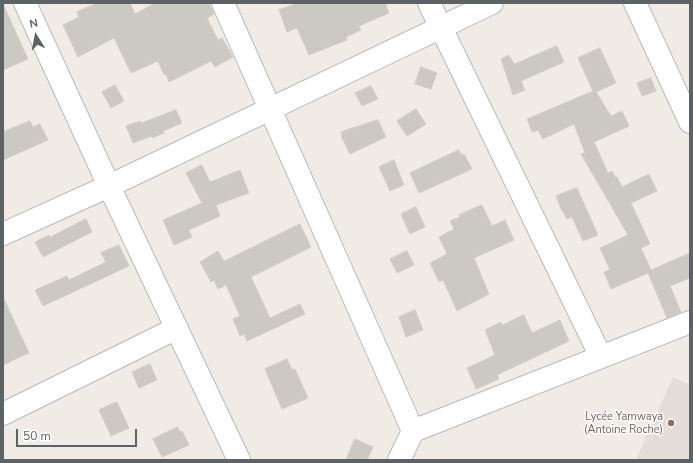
<!DOCTYPE html>
<meta charset="utf-8">
<style>
body{margin:0}
#map{position:relative;width:693px;height:463px;overflow:hidden;background:#f0ece5;font-family:"Nunito Sans",sans-serif}
canvas{display:block}
.frame{position:absolute;inset:0;border:4px solid #5d6266;pointer-events:none}
.north{position:absolute;left:16px;top:16px;width:40px;height:40px;-webkit-text-stroke:3px #fff;paint-order:stroke;rotate:350deg;font-size:11px;font-weight:700;line-height:16px;text-align:center;color:#5d6266}
.north::after{content:'';display:block;margin:auto;width:14px;height:18px;background:#5d6266;clip-path:polygon(50% 0,100% 100%,50% 72%,0 100%)}
.scale{position:absolute;left:16px;top:429px;width:121px;height:18px;box-sizing:border-box;border:2px solid #5d6266;border-top:0;padding-left:5px;font-size:12px;line-height:14px;white-space:nowrap;color:#5d6266;-webkit-text-stroke:3px #fff;paint-order:stroke}
</style>
<div id="map">
<canvas width="693" height="463"></canvas>
<div class="frame"></div>
<div class="north">N</div>
<div class="scale">50 m</div>
</div>
<script>
const context = document.querySelector('canvas').getContext('2d');
context.lineJoin = 'round';
function fillPath(path, color) {
  context.fillStyle = color;
  context.fill(path, 'evenodd');
}
function strokePath(path, color, width, dash) {
  context.strokeStyle = color;
  context.lineWidth = width;
  context.lineCap = dash ? 'butt' : 'round';
  context.setLineDash(dash || []);
  context.stroke(path);
}
function write(font, color, halo, rows, align = 'center') {
  context.font = font + ' "Nunito Sans",sans-serif';
  context.lineWidth = 3;
  context.setLineDash([]);
  context.textBaseline = 'middle';
  context.strokeStyle = halo;
  context.fillStyle = color;
  for (const [text, x, y, turn = 0] of rows) {
    context.save();
    context.translate(x, y);
    context.rotate((+turn || 0) * Math.PI / 180);
    context.textAlign = isNaN(turn) ? turn : align;
    if (halo) context.strokeText(text, 0, 0);
    context.fillText(text, 0, 0);
    context.restore();
  }
}
fillPath(new Path2D(`
 M673 377 690 385V460H636Z`), '#e2ddd6');
const building = new Path2D(`
 M98 3H130L135 14 155 3H209L214 14 207 18 218 40 222 38 233 57 215 67 211 61 169 82 166 74 164 75 158 61 131 73 114 38 78 57 63 25 79 17 77 12Z
 M298 3H385L389 13 359 26 361 30 346 37 347 40 309 55 297 28 287 32 279 10Z
 M3 4 28 59 3 70Z
 M557 46 564 62 521 81 525 90 513 95 501 59 509 55 514 64Z
 M600 48 616 83 596 92 611 116 622 111 629 126 594 142 608 173 612 171 616 178 617 177 622 187 649 174 657 191 631 203 650 244 641 248 651 270 690 253V278L670 286 681 312 667 318 648 273 611 289 604 272 610 270 600 248 628 235 581 154 585 153 574 124 543 139 538 130 532 132 527 119 593 91 578 58Z
 M421 67 437 73 431 89 415 84Z
 M651 78 656 91 642 96 637 83Z
 M115 85 124 101 111 108 102 92Z
 M371 86 378 99 362 106 355 93Z
 M416 109 426 124 407 136 397 121Z
 M176 110 182 123 163 131 164 133 152 138V136L133 143 126 126 140 121 141 123Z
 M378 120 386 137 350 154 342 138 341 132Z
 M30 121 33 127 40 124 48 140 3 160V132Z
 M459 150 461 155 464 154 472 169 419 193 410 173Z
 M394 160 404 185 390 191 379 167Z
 M202 165 210 182 240 170 249 193 216 205 220 216 189 230 192 237 174 245 163 220 202 203 186 173Z
 M577 188 598 235 583 241 572 217 567 219 563 211H562L556 196Z
 M482 205 492 226 505 220 514 240 474 258 489 294 457 311 443 280 439 282 430 263 447 254 439 237 454 229 450 221 460 217 459 215Z
 M416 207 425 227 410 234 401 214Z
 M86 219 92 232 43 257 35 242 49 235 50 237Z
 M300 224 311 247 251 277 270 318 300 304 305 314 247 341 244 334 240 336 233 319 240 316 226 285 218 289 214 280 211 282 200 262 218 251 224 261Z
 M119 245 129 266 43 306 35 290 67 276 69 280 106 262 101 253Z
 M407 251 414 265 397 273 390 259Z
 M3 297 29 353 3 365Z
 M415 310 423 330 406 337 399 317Z
 M524 315 532 333 560 320 569 341 497 375 499 379 476 389 467 368 495 355 485 330 501 322 502 325Z
 M287 359 292 370 295 369 308 398 282 409 265 369Z
 M150 364 157 380 139 388 132 372Z
 M117 402 129 428 111 436 99 410Z
 M178 427 180 432 182 431 189 445 162 457 153 439Z
 M355 439 373 447 367 460H346Z`);
fillPath(building, '#ccc9c4');
strokePath(building, '#d4cdc3', 1);
const minor = new Path2D(`
 M25 3 109 186 239 460
 M223 3 413 431
 M429 3 601 357
 M635 3 690 122
 M3 234 109 186 492 3
 M3 414 177 328
 M399 460 413 431 690 322`);
strokePath(minor, '#b6b9bc', 24);
strokePath(minor, '#fff', 22);
for (const [x, y, r, color] of [
 [671,423,4,"#8d6e63"]
]) {
  const dot = new Path2D();
  dot.arc(x, y, r, 0, 2 * Math.PI);
  context.fillStyle = color;
  context.fill(dot);
  strokePath(dot, '#fff', 1.5);
}
write('11px', '#785e54', '#fff', [
 ["Lycée Yamwaya",663,417],
 ["(Antoine Roche)",663,430]
], 'right');
</script>
